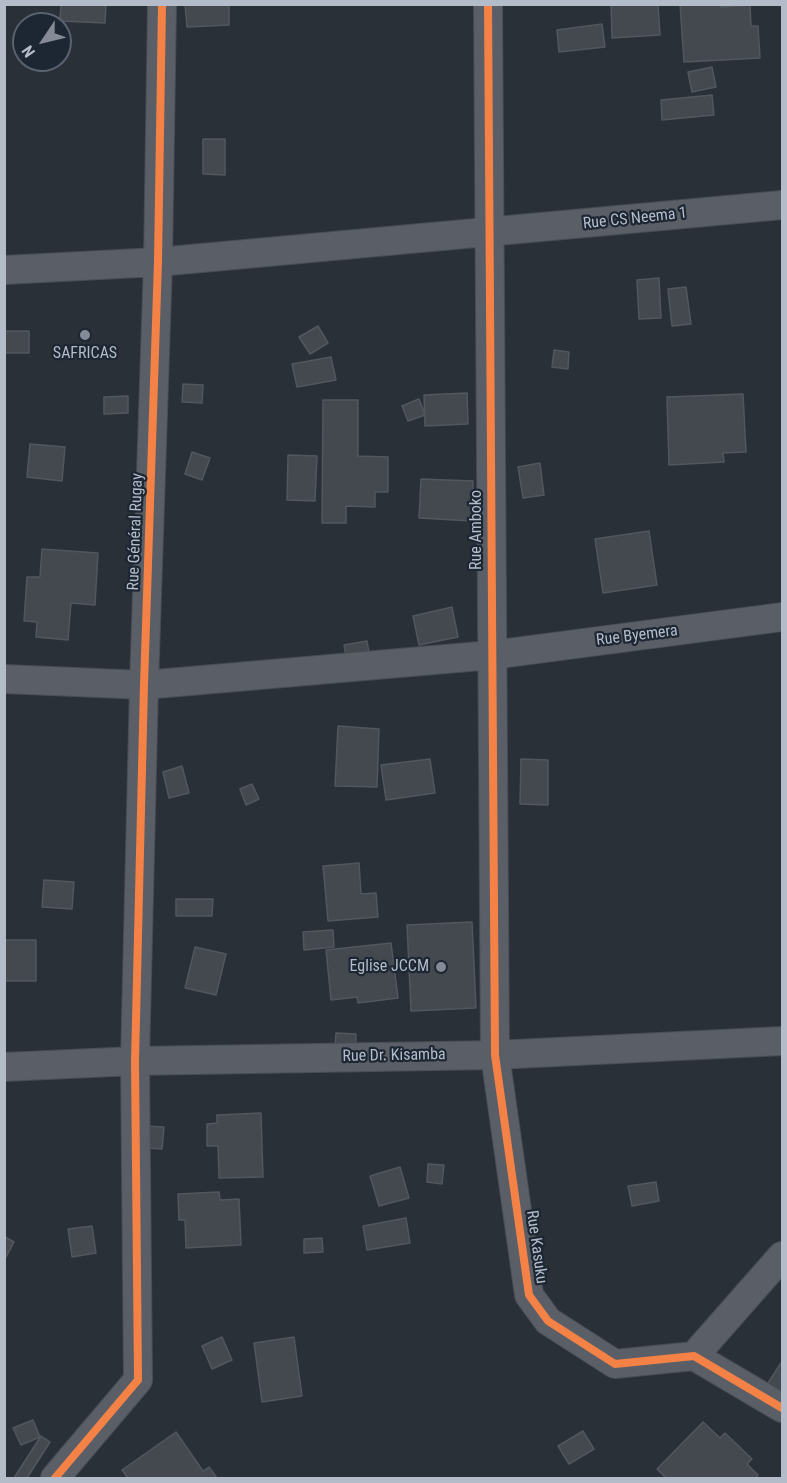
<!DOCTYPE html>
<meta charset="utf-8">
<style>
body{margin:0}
#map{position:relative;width:787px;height:1483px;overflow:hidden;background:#2a3038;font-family:"Roboto Condensed",sans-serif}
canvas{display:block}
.frame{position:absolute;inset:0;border:6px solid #b4bcc9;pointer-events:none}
.north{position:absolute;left:12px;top:12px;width:60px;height:60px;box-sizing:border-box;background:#1d2633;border:2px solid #59626f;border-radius:50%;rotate:235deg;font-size:16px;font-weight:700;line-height:24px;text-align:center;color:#b4bcc9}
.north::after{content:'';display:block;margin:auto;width:21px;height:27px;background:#848b96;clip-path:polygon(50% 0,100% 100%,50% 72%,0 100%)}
</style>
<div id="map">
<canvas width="787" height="1483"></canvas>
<div class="frame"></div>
<div class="north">N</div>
</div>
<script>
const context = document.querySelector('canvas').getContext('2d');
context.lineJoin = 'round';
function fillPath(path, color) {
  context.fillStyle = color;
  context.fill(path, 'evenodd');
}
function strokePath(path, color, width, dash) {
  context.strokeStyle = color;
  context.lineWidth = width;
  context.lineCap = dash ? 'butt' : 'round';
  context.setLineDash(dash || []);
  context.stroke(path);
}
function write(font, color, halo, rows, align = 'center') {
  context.font = font + ' "Roboto Condensed",sans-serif';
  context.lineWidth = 4.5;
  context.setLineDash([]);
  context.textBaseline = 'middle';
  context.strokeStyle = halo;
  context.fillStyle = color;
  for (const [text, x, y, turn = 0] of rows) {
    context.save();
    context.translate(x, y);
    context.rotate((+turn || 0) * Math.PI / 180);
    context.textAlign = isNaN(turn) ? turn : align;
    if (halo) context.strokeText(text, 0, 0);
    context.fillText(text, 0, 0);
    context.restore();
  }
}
const building = new Path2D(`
 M61 4H106L105 23 60 21Z
 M185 4H229V25L187 27Z
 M611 4H658L660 35 612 38Z
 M680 4H721V7L750 5 751 26H758L760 58 684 62Z
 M602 24 605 47 559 52 557 30Z
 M712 67 716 87 692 92 688 72Z
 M712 95 714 115 662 120 661 100Z
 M203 139H225V175L203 174Z
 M659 278 661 318 639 319 637 280Z
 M686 287 691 324 672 326 668 289Z
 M318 326 328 343 310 354 299 337Z
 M4 331H29V353H4Z
 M554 350 569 352 568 369 552 367Z
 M331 357 336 380 297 387 292 364Z
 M183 384 203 385 202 403 182 402Z
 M467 393 468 424 425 426 424 395Z
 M743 394 746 452 723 453 724 462 669 465 667 397Z
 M128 396V413L104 414V397Z
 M419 399 425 415 408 421 402 406Z
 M323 400H358V456L388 457V492H375V507L346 506V523H322Z
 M30 444 65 447 62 481 27 477Z
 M192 452 210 458 202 480 185 474Z
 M288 455 317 456 315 501 287 500Z
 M540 463 544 495 523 498 518 467Z
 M421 479 473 481 472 521 419 518Z
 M649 531 657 585 603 593 595 539Z
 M42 549 98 553 95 605 71 603 68 640 36 637 37 622 24 621 27 577H40Z
 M452 607 458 637 419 645 413 616Z
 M367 641 370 659 347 663 344 645Z
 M338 726 379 729 377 787 335 786Z
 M430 759 435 793 386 800 381 765Z
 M521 759 548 760V805L520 804Z
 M182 766 189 793 169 798 163 772Z
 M252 784 259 799 246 805 240 789Z
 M359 863 361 894 376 893 378 917 328 921 323 866Z
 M44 880 74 882 72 909 42 907Z
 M176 899H213L212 916H176Z
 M472 922 476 1008 411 1011 407 925Z
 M333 930 334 947 304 950 303 932Z
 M4 940H36V981H4Z
 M391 943 398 998 358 1003 357 997 331 1000 326 950Z
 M195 947 226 954 216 995 185 988Z
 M336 1033 356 1034 355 1057 334 1056Z
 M261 1113 263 1177 219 1178 218 1146H207V1124L217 1123V1115Z
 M147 1126 164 1127 162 1149 146 1148Z
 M428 1164 444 1165 442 1184 427 1182Z
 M400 1167 409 1198 379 1206 370 1176Z
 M656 1182 659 1201 632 1206 628 1186Z
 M219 1192 220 1200 239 1199 241 1245 186 1248 185 1220H179L178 1194Z
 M406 1218 410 1243 367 1250 363 1226Z
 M92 1226 96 1253 72 1257 68 1229Z
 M5 1237 14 1242 4 1261V1239Z
 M322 1238 323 1252 304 1253V1239Z
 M222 1337 232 1360 212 1369 202 1346Z
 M294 1337 302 1396 262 1402 254 1343Z
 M781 1363 782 1364V1397L766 1386Z
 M33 1420 40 1437 21 1445 13 1428Z
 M703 1422 720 1438 725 1433 752 1459 747 1464 758 1475 755 1478H666L657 1469Z
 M583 1431 594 1449 569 1464 558 1446Z
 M176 1432 203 1471 209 1467 217 1478H128L122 1470Z
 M41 1436 50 1442 27 1478H14Z`);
fillPath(building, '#444950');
strokePath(building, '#52575f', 1.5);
const street = new Path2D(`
 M488 4 495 1055 529 1295 548 1321 615 1364 694 1356 782 1408
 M4 270 158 262 782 205
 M4 679 144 685 492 655 782 617
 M4 1067 135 1061 495 1055 782 1041
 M694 1356 782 1256
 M55 1478 138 1380 135 1061 144 685 158 262 162 4`);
strokePath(street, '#484c53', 30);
strokePath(street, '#5a5e66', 28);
strokePath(new Path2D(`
 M488 4 495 1055 529 1295 548 1321 615 1364 694 1356 782 1408
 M55 1478 138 1380 135 1061 144 685 158 262 162 4`), '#f48246', 8);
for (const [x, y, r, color] of [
 [85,335,6,"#848b96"],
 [441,967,6,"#848b96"]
]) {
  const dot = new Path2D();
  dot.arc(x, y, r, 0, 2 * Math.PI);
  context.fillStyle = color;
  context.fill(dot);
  strokePath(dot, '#1d2633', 2);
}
write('16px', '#b4bcc9', '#1d2633', [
 ["Rue CS Neema 1",635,219,-6],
 ["Rue Amboko",477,530,-90],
 ["Rue Général Rugay",136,532,-88],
 ["Rue Byemera",637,636,-7],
 ["Rue Dr. Kisamba",394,1056,-1],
 ["Rue Kasuku",536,1247,82]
]);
write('16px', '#b4bcc9', '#1d2633', [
 ["SAFRICAS",85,354],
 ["Eglise JCCM",429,967,"right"]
]);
</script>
